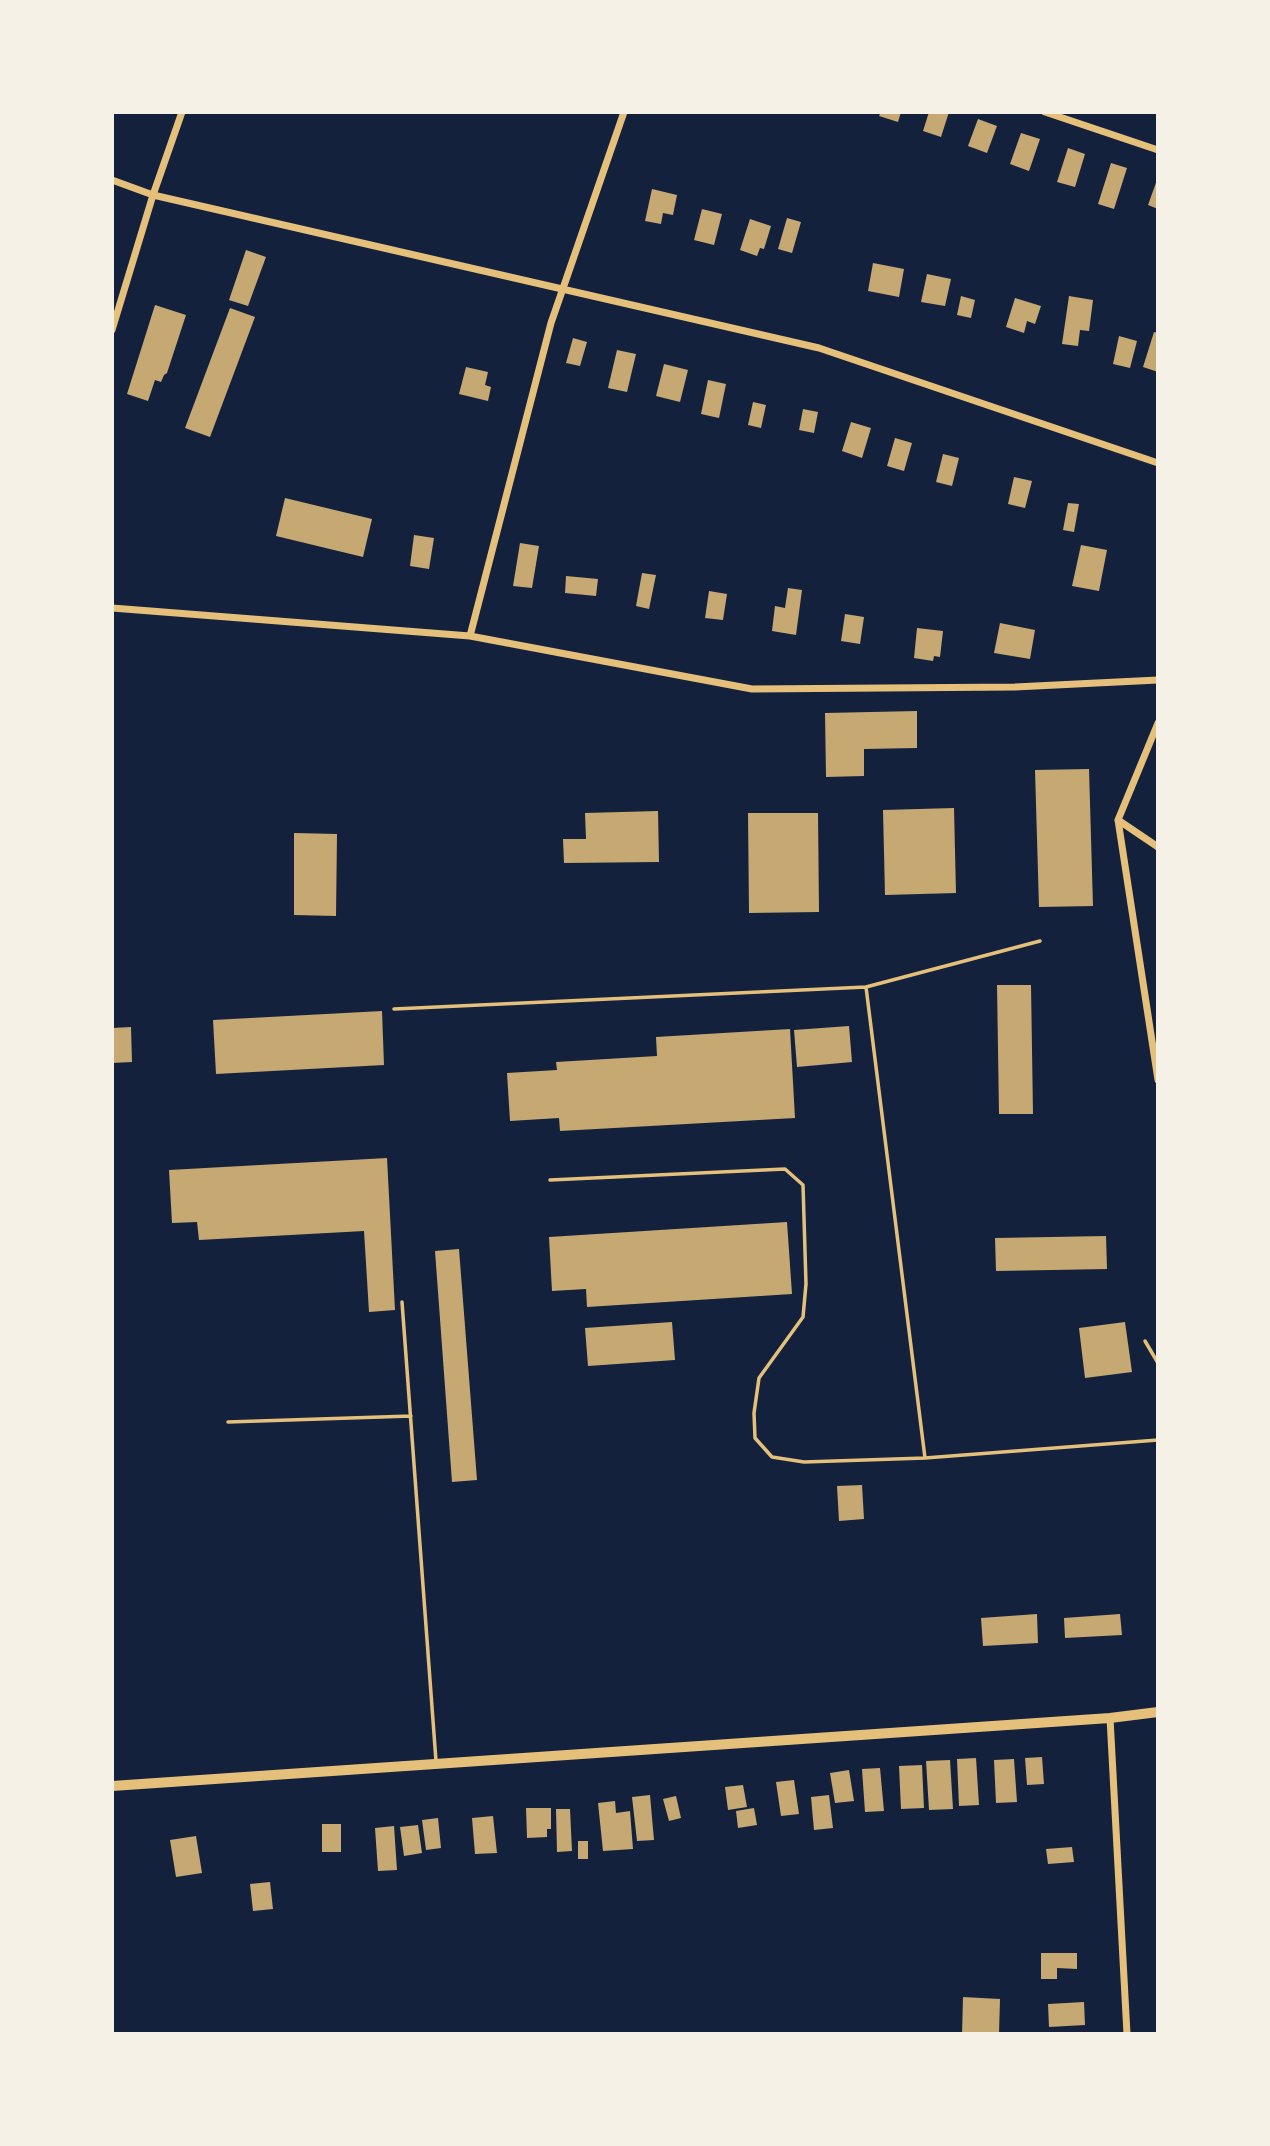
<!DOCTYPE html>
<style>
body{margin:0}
#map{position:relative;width:1270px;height:2146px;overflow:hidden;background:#14213d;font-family:"Exo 2",sans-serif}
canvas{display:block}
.frame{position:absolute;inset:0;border:114px solid #f6f1e7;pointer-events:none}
</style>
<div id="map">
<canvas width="1270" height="2146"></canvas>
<div class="frame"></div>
</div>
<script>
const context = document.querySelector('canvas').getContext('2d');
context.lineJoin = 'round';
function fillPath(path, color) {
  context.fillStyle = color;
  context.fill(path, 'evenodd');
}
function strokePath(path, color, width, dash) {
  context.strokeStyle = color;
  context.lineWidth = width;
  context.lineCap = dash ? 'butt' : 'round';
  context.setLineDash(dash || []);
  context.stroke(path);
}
fillPath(new Path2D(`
 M881 112H901L898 122 879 116Z
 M929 112H949L941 137 923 131Z
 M978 119 997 126 987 153 968 146Z
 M1021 133 1040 139 1029 171 1010 164Z
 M1068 148 1085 154 1075 187 1057 182Z
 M1111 163 1127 168 1114 209 1098 204Z
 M1158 177V209L1148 205Z
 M652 189 677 195 673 215 663 213 661 224 645 221Z
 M702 209 722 214 714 245 694 240Z
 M787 218 801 222 792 253 778 249Z
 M750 219 771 226 764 249 760 248 757 256 740 250Z
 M246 250 266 257 248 306 229 300Z
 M873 263 904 269 899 297 868 291Z
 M927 274 951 279 945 306 921 302Z
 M961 296 975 300 971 318 957 315Z
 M1069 296 1093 300 1089 331 1080 330 1078 346 1062 344Z
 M1015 298 1041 306 1035 324 1027 321 1024 333 1006 327Z
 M155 305 186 315 167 373 164 375 161 382 155 380 148 401 127 394Z
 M230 308 255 317 210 437 185 428Z
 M1154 332 1158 333V372L1143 367Z
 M1119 336 1137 341 1130 368 1113 364Z
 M573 338 587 342 580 366 566 363Z
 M617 350 636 354 627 392 608 388Z
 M664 364 688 370 680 402 656 396Z
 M466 367 488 372 485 385 491 387 488 401 459 394Z
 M708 380 726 384 719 418 701 414Z
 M753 402 766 405 761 428 748 425Z
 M803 409 818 412 814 433 799 430Z
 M851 422 871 428 862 458 842 451Z
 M895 438 912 443 904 471 887 466Z
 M943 454 959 458 952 486 936 482Z
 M1014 477 1032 481 1025 508 1008 504Z
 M285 498 372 519 363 557 276 536Z
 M1068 503 1079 504 1074 532 1063 530Z
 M414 535 434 538 429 569 410 566Z
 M520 543 539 546 532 588 513 586Z
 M1081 545 1107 550 1099 591 1072 586Z
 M642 573 656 575 649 609 636 606Z
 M566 576 598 579 596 596 565 593Z
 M788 588 802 590 796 635 772 631 775 606 785 608Z
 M709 591 727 594 723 620 705 618Z
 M845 614 864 617 860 644 841 641Z
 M1000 623 1035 630 1030 659 994 653Z
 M917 628 943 631 940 657 934 656 933 661 914 658Z
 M917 711V748L864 749V776L826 777 825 713Z
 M1089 769 1093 906 1039 907 1035 770Z
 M954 808 956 893 885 895 883 810Z
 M658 811 659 862 564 863 563 839H586L585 813Z
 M748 813H818L819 912 749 913Z
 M294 833 337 834 336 916 294 915Z
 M997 985H1031L1033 1114H999Z
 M382 1011 384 1065 216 1074 213 1020Z
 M849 1026 852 1062 797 1067 794 1030Z
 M131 1027 132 1062 112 1063V1028Z
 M790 1029 795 1118 560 1131 559 1118 510 1121 507 1073 557 1070 556 1062 657 1056 656 1037Z
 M387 1158 395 1310 369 1312 364 1231 199 1240 197 1222 172 1223 169 1170Z
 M787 1222 792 1294 587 1307 586 1289 552 1291 549 1237Z
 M1106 1236 1107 1269 996 1271 995 1238Z
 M459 1249 477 1480 452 1482 435 1251Z
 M672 1322 675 1360 588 1366 585 1328Z
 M1125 1322 1132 1372 1085 1378 1079 1328Z
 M862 1485 864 1519 839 1521 837 1486Z
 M1037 1614 1038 1643 983 1646 981 1618Z
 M1120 1614 1122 1635 1065 1638 1064 1618Z
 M1042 1757 1044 1784 1027 1785 1025 1758Z
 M976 1758 979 1805 959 1806 957 1759Z
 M1014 1759 1017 1802 996 1803 994 1760Z
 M950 1760 953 1809 929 1810 926 1761Z
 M922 1765 924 1808 901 1809 899 1766Z
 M880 1768 884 1811 865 1812 862 1769Z
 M849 1770 854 1801 835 1803 830 1773Z
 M794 1780 799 1814 781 1816 776 1782Z
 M743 1785 747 1807 728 1810 725 1787Z
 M650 1795 654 1840 637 1841 632 1797Z
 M829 1795 833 1828 814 1830 811 1797Z
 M676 1796 681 1818 669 1821 663 1799Z
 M615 1801 616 1813 630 1811 633 1849 603 1851 598 1803Z
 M526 1808H551V1829H547V1837L527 1838Z
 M754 1808 757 1825 738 1828 736 1811Z
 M556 1809H570L572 1851 557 1852Z
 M493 1816 497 1853 475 1854 472 1818Z
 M438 1818 441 1848 426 1850 422 1820Z
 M322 1824H341V1852H322Z
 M418 1825 422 1853 404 1856 400 1827Z
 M394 1826 397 1870 378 1871 375 1828Z
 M196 1836 202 1873 176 1877 170 1840Z
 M578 1841H588V1859H578Z
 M1072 1847 1074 1862 1048 1864 1046 1849Z
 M270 1882 273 1909 253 1911 250 1884Z
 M1041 1953H1077V1969L1057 1968V1979H1041Z
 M963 1997 1000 1999 999 2034H962Z
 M1084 2002 1085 2025 1049 2027 1048 2004Z`), '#c6a872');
strokePath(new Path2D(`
 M866 987 925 1458 1158 1440
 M394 1009 866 987 1040 941
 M550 1180 785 1169 803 1185 806 1284 803 1317 759 1378 754 1413 755 1438 772 1457 804 1462 925 1458
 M402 1302 436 1761
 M1145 1341 1158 1363
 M228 1422 411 1416`), '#e5c07b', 3.5);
strokePath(new Path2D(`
 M1045 112 1158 150
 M112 180 153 195 819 348 1158 463
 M112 330 153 195 182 112
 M112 608 470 636 752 689 1015 687 1158 680
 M470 636 551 323 624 112
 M1158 723 1118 820 1158 1080
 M1118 820 1158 847
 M1110 1718 1127 2034`), '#e5c07b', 7);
strokePath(new Path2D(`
 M112 1786 1110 1718 1158 1712`), '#e5c07b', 10);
</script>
